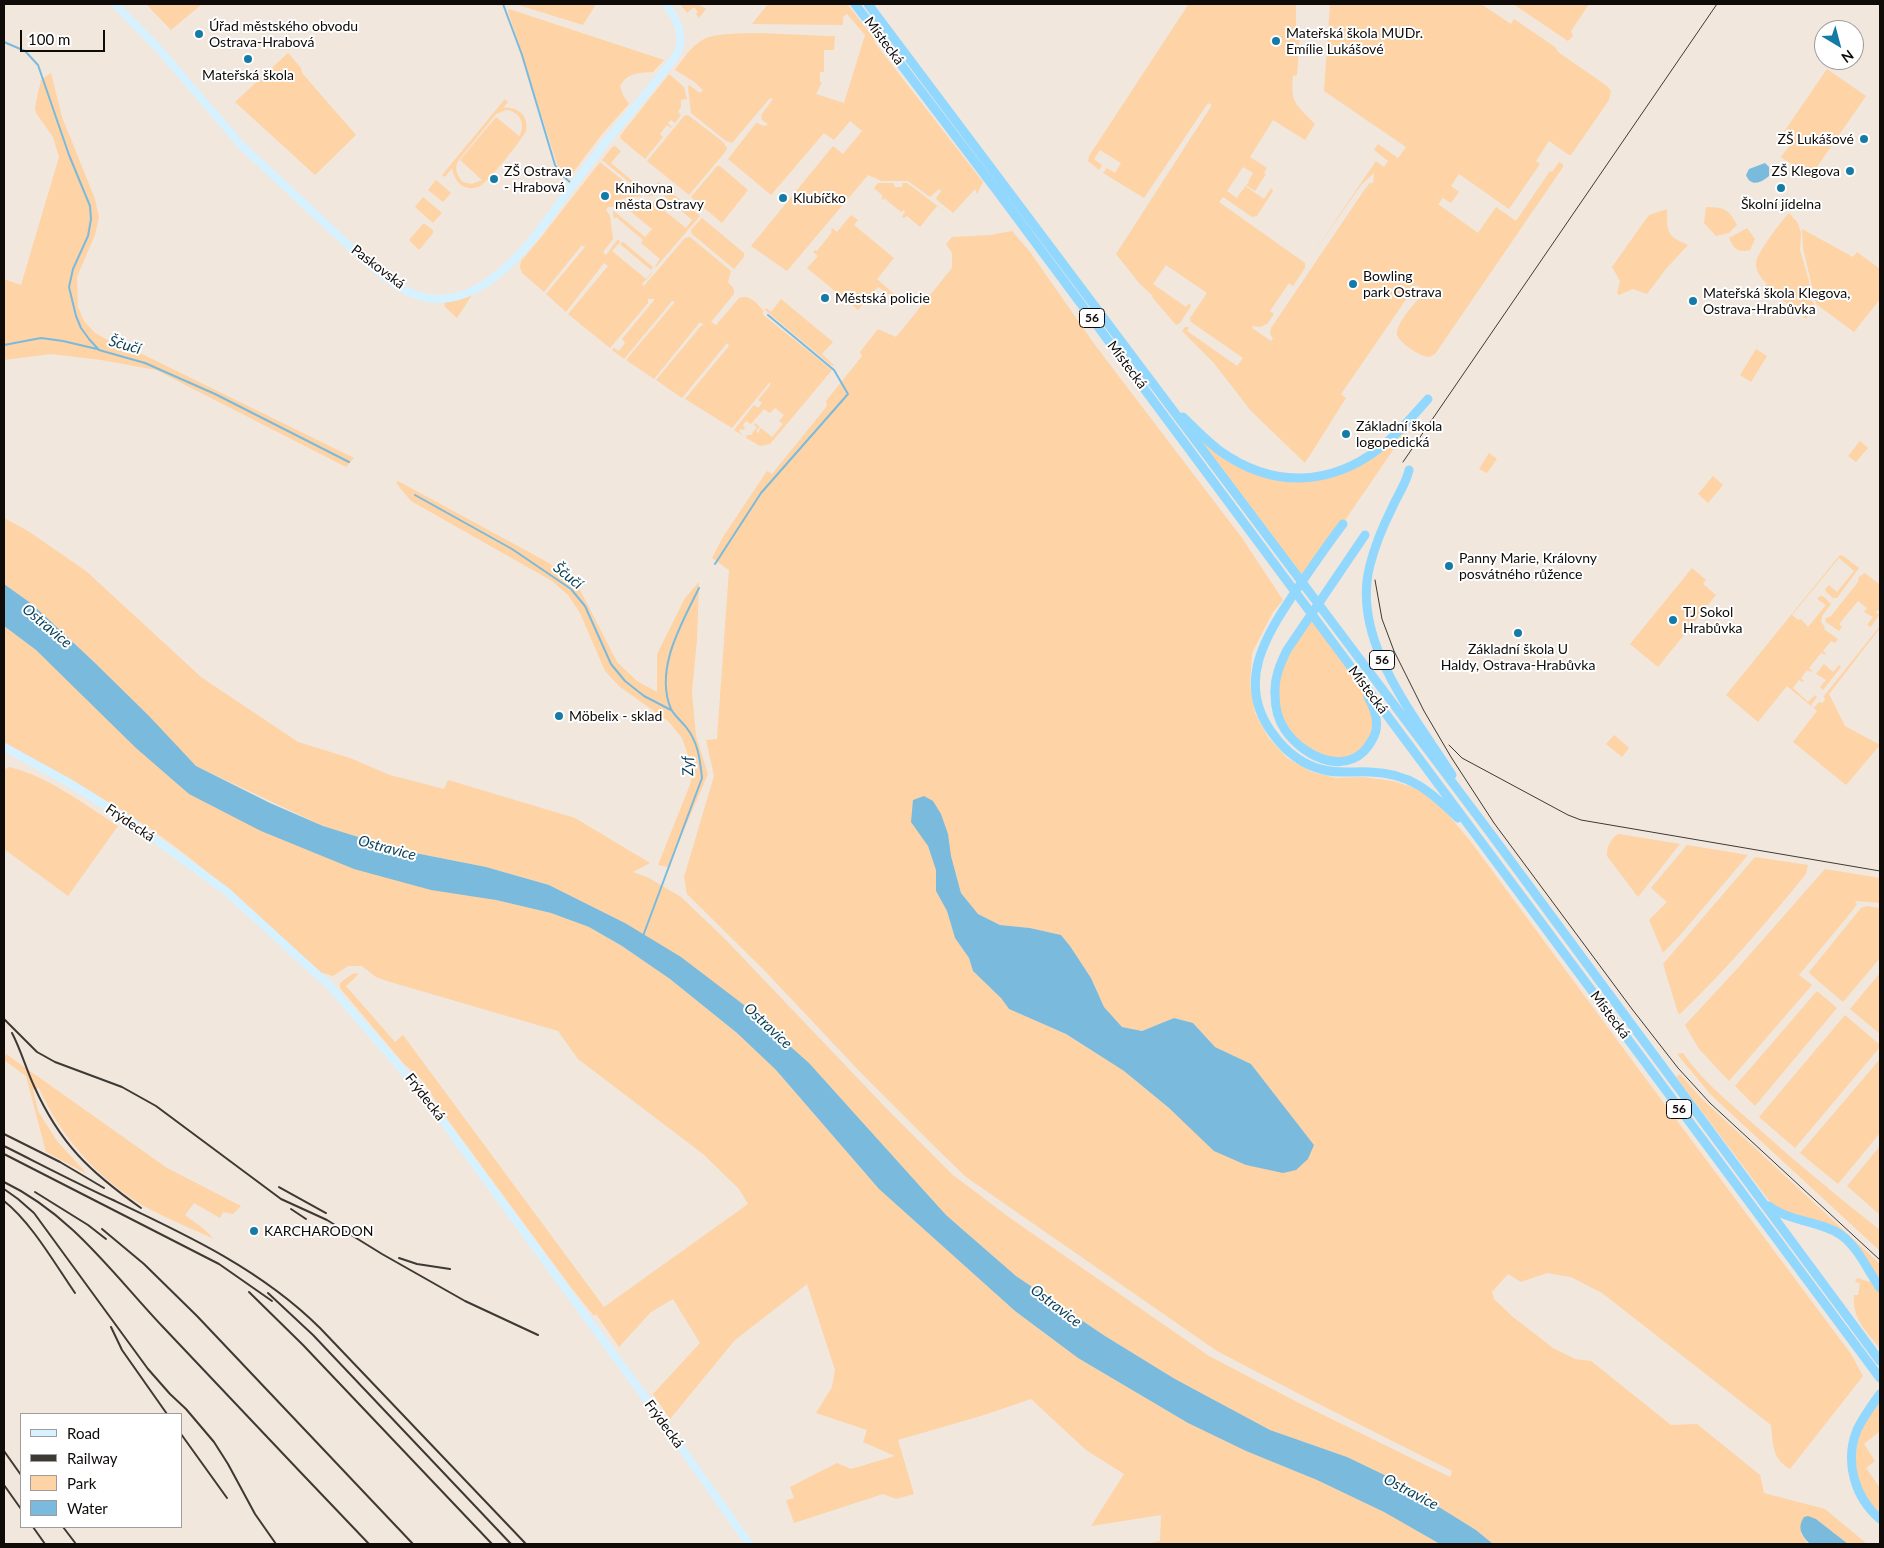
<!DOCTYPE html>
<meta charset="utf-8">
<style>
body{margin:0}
#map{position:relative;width:1884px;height:1548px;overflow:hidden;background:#f1e7dd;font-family:Lato,sans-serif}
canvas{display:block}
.frame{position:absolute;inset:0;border:5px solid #0e0b08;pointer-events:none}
.legend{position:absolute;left:20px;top:1413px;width:162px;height:115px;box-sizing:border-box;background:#fff;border:1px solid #9f9d9c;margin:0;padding:6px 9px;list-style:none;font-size:15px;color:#0e0b08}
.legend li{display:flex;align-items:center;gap:10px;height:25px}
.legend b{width:25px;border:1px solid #9f9d9c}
.north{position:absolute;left:1814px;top:20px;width:50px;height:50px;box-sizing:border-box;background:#fff;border:1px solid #9f9d9c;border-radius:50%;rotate:143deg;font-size:14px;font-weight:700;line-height:20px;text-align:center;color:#0e0b08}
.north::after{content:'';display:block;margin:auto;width:18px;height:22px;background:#147ba6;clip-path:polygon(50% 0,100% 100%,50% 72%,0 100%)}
.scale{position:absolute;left:20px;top:30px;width:85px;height:22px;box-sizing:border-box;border:2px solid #0e0b08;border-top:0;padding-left:6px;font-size:15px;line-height:18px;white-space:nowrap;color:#0e0b08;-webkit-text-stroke:4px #fff;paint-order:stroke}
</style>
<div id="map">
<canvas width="1884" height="1548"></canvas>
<div class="frame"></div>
<ul class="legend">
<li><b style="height:6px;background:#d6f1ff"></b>Road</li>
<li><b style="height:6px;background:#3d3934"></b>Railway</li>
<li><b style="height:14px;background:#fed3a5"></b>Park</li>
<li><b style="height:14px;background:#7abadd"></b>Water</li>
</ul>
<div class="north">N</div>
<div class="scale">100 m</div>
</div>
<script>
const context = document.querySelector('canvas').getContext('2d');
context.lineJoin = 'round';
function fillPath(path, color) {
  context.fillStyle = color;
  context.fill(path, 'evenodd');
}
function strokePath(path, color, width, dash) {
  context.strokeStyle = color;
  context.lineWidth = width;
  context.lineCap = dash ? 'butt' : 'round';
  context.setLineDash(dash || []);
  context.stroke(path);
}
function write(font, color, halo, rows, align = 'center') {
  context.font = font + ' Lato,sans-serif';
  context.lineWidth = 4;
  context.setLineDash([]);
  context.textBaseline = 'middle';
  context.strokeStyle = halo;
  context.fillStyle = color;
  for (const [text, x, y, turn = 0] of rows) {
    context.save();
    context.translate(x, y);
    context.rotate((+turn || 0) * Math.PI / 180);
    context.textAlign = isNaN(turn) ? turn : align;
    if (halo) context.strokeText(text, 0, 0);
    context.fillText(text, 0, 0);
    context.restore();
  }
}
fillPath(new Path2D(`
 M146 4H202L171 30Z
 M246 4 301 68 302 73 356 135 315 175 235 102 288 53Z
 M515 4H596L583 25Z
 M680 4H698L706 9 699 18 696 14 698 12 694 7 687 13Z
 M768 4H847L874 38 875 43 983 182 977 194 975 189 953 213 937 200 936 198 941 191 939 189 930 197 908 181H882L868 175 787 271 751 246 833 146 843 154 862 131 850 121 834 140 824 133 771 195 728 159 756 123 765 126 768 124 762 120 761 115 773 99 770 98 732 143 726 141 691 113 688 87 689 85 700 93 703 90 693 81 675 70C683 59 691 46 704 39 724 28 808 36 835 36L834 50H824V72H820V82H822L816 94 844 103 865 35 847 14 843 17V25L752 24Z
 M1187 4H1296V33L1300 34 1297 75 1293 76C1290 104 1297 105 1315 124L1305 140 1273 120 1250 157 1267 168 1264 173 1266 174 1255 191 1246 185 1249 183 1248 182 1253 173 1243 167 1227 191 1237 198 1243 189 1244 190 1245 186 1264 199 1271 188 1273 191 1257 216 1252 217 1223 197 1219 202 1305 263V268L1293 286 1289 283 1270 311 1274 314 1267 324 1260 327 1253 326 1252 328 1271 341 1273 339 1270 334 1271 328 1365 189 1370 183H1373L1374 173 1361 185 1310 258 1376 161 1384 167 1388 161 1374 150 1378 144 1398 158 1406 147 1324 91 1330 4H1481L1511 24 1514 19 1555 47 1558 52 1607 86 1611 91 1609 100 1571 155H1569L1549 141 1536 161 1540 164 1509 209 1459 174 1451 186 1459 192 1451 203 1443 198 1438 204 1478 233 1496 207 1516 221 1550 171 1552 172 1559 162 1563 164V167L1435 354 1429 357C1419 356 1401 344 1397 335 1396 325 1409 310 1415 303 1420 297 1421 301 1428 292L1416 285 1341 394 1346 398 1305 463 1251 411 1213 362 1182 331 1185 327H1189L1187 331 1237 366 1243 358 1191 322 1190 318 1207 293 1166 265 1153 284 1186 307 1189 303 1191 306 1180 323 1176 325 1152 297 1153 296 1140 284 1116 254 1212 105 1208 103 1144 198 1103 173 1107 168 1115 173 1121 163 1100 150 1094 159 1102 165 1099 170 1088 161 1089 156 1188 5Z
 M1513 4H1589L1571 31 1573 36 1568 41Z
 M509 9 664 60 653 72C639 73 628 72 620 86L623 95 629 104 602 134 569 178 563 173 557 164 508 11Z
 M1827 69 1866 96 1810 177 1781 157 1789 146 1779 139Z
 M51 73 62 117 95 199 99 217 95 235 77 277 78 307 84 321 95 333 118 346 142 354 354 458 346 467 156 370 101 360 51 354 4 360V279L21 285 59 157 53 137 36 113 35 107 41 80Z
 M669 74 684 87 687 99 681 100V107L678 112 681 115 675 123 671 120 668 123 672 127 671 128 667 125 660 134 663 137 645 159 621 139 620 136Z
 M505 99 508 102 503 108C518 106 529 116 526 131 521 141 489 181 480 186 474 189 467 189 461 185 456 181 453 174 452 168L445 177 442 175ZM506 110C519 111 526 123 520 135L519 136 496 117 460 160 482 180 472 184 463 182C457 176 454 168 458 161L496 114Z
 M688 115 723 142 727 148 726 151 689 195 647 161 684 116Z
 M615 146 621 151 611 163 648 194 658 182 662 185 653 196 645 195 602 160 612 147Z
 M600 162 642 196 621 199 613 207H608L606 210 610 216 613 239 603 252 606 255 618 239 620 242 612 251 646 279 651 273 650 272 651 270 620 244 623 242 653 267 650 272 652 273 642 284 644 286 685 238 690 237 731 271 728 282 734 289V294L711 322 716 325 739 298C750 294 757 304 764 311L762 314 832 370 770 444 760 446 746 438 747 435H751L757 427 754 425 755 423 760 427 756 431 758 433 761 428 772 437 783 424 779 421 784 415 775 408 770 413 764 409 751 424 746 421 743 425 745 429 743 430 740 429 739 431 742 435 734 430 754 405 758 408 762 403 758 400 771 384 770 382 732 428 685 399 729 346 727 343 682 398 656 380 701 326 704 325 700 322 654 379 626 360 675 302 672 301 624 359 612 350 614 348 619 351 625 343 622 339 655 299H648V303L610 348 568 314 608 266 604 263 566 312 546 294 585 247 582 245 544 292 522 273 520 267 521 261 539 240Z
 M717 166H720L748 190 722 223 691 197Z
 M436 180 451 193 443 202 428 190Z
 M878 183H893L895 187H902L903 183H907L951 216 937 206 920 227 907 216 904 218 902 217 905 211 904 210 901 212 884 198 883 200 881 199 883 196 874 188Z
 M667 189 700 216 656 267 655 266 660 259 641 243 643 240 616 217 614 219 613 213 615 209V212L645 237 652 229 620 203 626 200V205H635L639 200H646L652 204 655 200V203L686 228 692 220 662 194Z
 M423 197 442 213 433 223 415 207Z
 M1706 207C1725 208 1728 208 1737 225L1729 233 1716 236 1704 223Z
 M1667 209C1667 232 1666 236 1688 245L1665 270 1647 294 1633 289 1619 295 1617 293 1620 281 1612 267 1646 219 1649 215Z
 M1789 213 1797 222 1801 232 1800 250 1809 281 1810 298 1814 304 1806 319 1765 286 1767 284C1762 279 1755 271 1756 263 1756 254 1782 220 1789 213Z
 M851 215 858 220 854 225 894 258 877 279 894 294 892 297 878 287 858 310 807 268 818 256 813 252 815 250 817 251 832 232 831 230 832 228 837 232Z
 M702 218 744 253V257L734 269 692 234 691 230Z
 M423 224H425L433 230V233L420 249H418L409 240Z
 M1747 228 1755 239 1750 250C1738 253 1734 249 1729 238Z
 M1802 229 1853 257 1857 252 1880 269V299L1854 332 1816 304 1803 248Z
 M1012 231 1030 252 1095 345 1242 538 1283 600 1273 612 1252 653 1250 684 1255 713 1268 737 1287 758 1312 772 1336 778 1363 777 1393 781 1418 789 1446 812 1471 842 1637 1067 1851 1354 1863 1376 1790 1469C1772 1459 1773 1444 1771 1425L1602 1293 1571 1277 1547 1273 1521 1282 1508 1274 1492 1292 1494 1299 1513 1317 1553 1348 1575 1359 1591 1361 1671 1425 1697 1424 1760 1475 1764 1493 1825 1509 1867 1544H1848L1816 1519 1801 1523V1534L1808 1544H1493L1476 1530 1397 1481 1347 1457 1270 1430 1175 1379 1105 1336 1016 1276 946 1215 809 1063 744 1005 625 923 549 885 486 867 400 850 323 826 196 766 93 661 32 604 4 584V518L28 531 86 571 201 677 298 742 350 758 390 775 444 789 448 780 575 818 650 863 633 872 649 878 681 897 725 939 886 1108 953 1175 1010 1218 1209 1356 1301 1404 1450 1477 1452 1471 1307 1398 1217 1351 966 1177 936 1148 862 1074 763 969 687 894 684 877 714 776 706 740 717 739 729 570 712 558 723 537 767 471 772 474 827 406 826 401 862 356 860 352 878 329 896 337 952 268V253L946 244 952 237 990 235ZM928 846 951 856 961 893 978 914 1000 925 1030 928 1061 935 1070 946 1091 978 1104 1007 1122 1027 1142 1031 1174 1018 1193 1023 1215 1047 1251 1064 1314 1145 1308 1159 1262 1168 1246 1165 1169 1108 1124 1071 1066 1034 1009 1009 1001 998 973 971 969 958 955 938 947 911 936 891V870Z
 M469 295H472L457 318 445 307 444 303Z
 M781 299 833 342 822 354 835 366 831 365 765 310 766 308 771 312Z
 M1756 349 1767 356 1751 382 1740 375Z
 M1164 399 1207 440 1247 467 1304 479 1370 455 1428 399 1302 583Z
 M1860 441 1868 448 1856 462 1848 456Z
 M1489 453 1497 459 1487 473 1479 469Z
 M1713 476 1723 485 1708 503 1698 494Z
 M398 481 549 563 579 588 617 662 637 681 657 692V654L685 598 699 582 697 639 692 692 696 736 708 774 668 867 658 865 691 782 692 767 682 738 668 721 620 687 605 671 580 613 568 595 552 581 411 501 396 483Z
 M1842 555 1859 568 1837 598H1833L1826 592 1825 589 1829 585 1837 592 1854 571 1839 558 1792 615 1798 620 1801 619 1808 627 1826 605 1817 599 1820 596H1823L1831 604 1822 616 1821 622 1825 627 1824 629 1838 639 1835 643 1831 641 1823 651 1826 654 1825 655 1821 653 1809 668 1812 671 1811 672 1807 670 1801 678 1804 681 1803 682 1799 680 1793 688 1808 702 1815 695 1817 697 1811 705 1814 708 1819 702 1822 703 1825 700 1824 696 1880 626V628L1829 694 1845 726 1880 745 1846 785 1793 742 1817 711 1787 686 1758 722 1726 695 1839 556Z
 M1692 568 1706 580 1703 584 1716 595 1658 667 1630 644Z
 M1865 573 1880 585V611L1878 610 1876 612 1879 615 1871 627 1867 625 1873 617 1864 612 1867 608 1858 601 1839 624 1842 627 1839 631 1826 622 1825 619 1831 616 1858 582 1859 577Z
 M1312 614 1371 702 1376 733 1348 761 1307 752 1280 720 1277 676Z
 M4 626 36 650 189 794 496 900 551 913 589 927 622 946 670 979 737 1033 776 1070 879 1189 1015 1311 1078 1358 1188 1423 1246 1451 1317 1480 1384 1512 1440 1544H1145L1160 1541 1161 1515 1091 1526 1124 1474 1086 1450 1031 1399 984 1415 898 1440 914 1494 896 1499 883 1494 794 1523 786 1500 794 1498 790 1487 837 1463 851 1469 895 1456 863 1442 867 1430 816 1413 832 1387 835 1370 807 1284 735 1340 670 1419 653 1394 700 1343 673 1299 651 1312 619 1347 596 1314 594 1316 570 1286 450 1123 423 1081 404 1064 340 988V983L352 974 358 973 356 977 346 986 395 1042 403 1035 604 1307 748 1204 739 1189 703 1154 578 1059 558 1031 387 981 376 977 362 966H348L333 976 320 972C258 916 197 857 126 813 86 788 44 765 4 742Z
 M1824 664 1833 672 1839 665 1841 667 1823 690 1820 687 1826 680 1816 674Z
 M1614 735 1629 748 1622 757 1606 744Z
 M9 767C48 776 85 805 118 826L68 896 4 849V770Z
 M1619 834 1680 844 1638 897 1607 856C1606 848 1611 837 1619 834Z
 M1687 845 1748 855 1682 933 1663 953 1649 920 1667 902 1651 888Z
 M1755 857 1808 865 1806 874C1767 922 1725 971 1680 1014L1678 1013 1663 964Z
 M1825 869 1880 878V903L1856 901 1855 902 1857 904 1853 910 1799 975 1812 985 1729 1081 1699 1049 1685 1025 1737 969Z
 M1867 906 1880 908V958L1843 1002 1810 974 1809 972 1861 908Z
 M1880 973V1034L1850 1009Z
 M1817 991 1837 1008 1755 1106 1735 1086Z
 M1845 1015 1880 1045V1047L1795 1148 1759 1117Z
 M1683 1053C1704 1083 1732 1105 1759 1129 1798 1164 1838 1197 1880 1230V1251L1711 1095 1677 1054Z
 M6 1054 167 1168 241 1206 233 1214 223 1212 220 1218 194 1203 185 1215 204 1229 214 1239C191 1228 167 1219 144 1206 99 1180 60 1136 39 1088L33 1090 38 1111 57 1141 87 1174 46 1152 26 1076 4 1060Z
 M1880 1059V1133L1838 1184 1800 1153Z
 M1680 1074 1702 1099 1880 1264V1282L1855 1244 1774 1207 1676 1077Z
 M1880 1146V1215L1847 1186Z
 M1857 1278 1870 1282 1880 1294V1348C1866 1331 1852 1319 1854 1295H1858L1860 1283 1855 1282Z
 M1880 1401V1431L1864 1444 1875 1461 1866 1468 1880 1488V1514C1857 1497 1850 1457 1861 1431 1866 1420 1874 1410 1880 1401Z`), '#fed3a5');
fillPath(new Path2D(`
 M1765 163 1769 167V176C1762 182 1751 188 1746 175L1749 169Z
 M4 584 32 604 93 661 149 716 196 766 270 803 323 826 400 850 486 867 549 885 625 923 681 957 744 1005 809 1063 946 1215 1016 1276 1105 1336 1175 1379 1270 1430 1347 1457 1397 1481 1476 1530 1493 1544H1440L1384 1512 1317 1480 1246 1451 1188 1423 1078 1358 1015 1311 879 1189 776 1070 737 1033 670 979 622 946 589 927 551 913 496 900 431 890 354 869 261 831 189 794 136 748 36 650 4 626Z
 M924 796 933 801 941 814 948 834 951 856 961 893 978 914 1000 925 1030 928 1061 935 1070 946 1091 978 1104 1007 1122 1027 1142 1031 1174 1018 1193 1023 1215 1047 1251 1064 1314 1145 1308 1159 1296 1170 1283 1173 1246 1165 1214 1151 1169 1108 1124 1071 1066 1034 1009 1009 1001 998 973 971 969 958 955 938 947 911 936 891V870L928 846 911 822 913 800Z
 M1808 1516 1816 1519 1848 1544 1809 1543C1801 1535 1797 1527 1804 1517Z`), '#7abadd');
strokePath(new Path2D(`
 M503 4 522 55 555 165 563 176 571 183
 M4 42 25 51 38 65 69 155 90 206 91 219 88 236 73 269 69 287 76 316 81 328 89 339 99 350 145 363 215 394 349 462
 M4 345 41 338 63 341 97 349
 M415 495 512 549 571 589 585 606 611 664 625 681 644 696 671 710
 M715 564 761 493 848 394 834 370 768 315
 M643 936 702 778C700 759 698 742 686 727 681 721 674 715 671 709 654 669 682 623 699 588`), '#7abadd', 2);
strokePath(new Path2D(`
 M115 4 157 47 242 146 359 255C380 274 410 301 441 299 496 296 537 234 566 194 579 177 592 160 605 143 629 113 655 85 677 54 686 35 676 19 666 4
 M4 747 68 782 130 821 226 891 330 986 424 1095 671 1433 749 1544`), '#d6f1ff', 8);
strokePath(new Path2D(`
 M855 4 997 191 1880 1378
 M868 4 1488 830 1880 1361
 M1183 417C1195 429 1207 441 1220 451 1272 488 1329 487 1380 448 1398 434 1413 416 1428 399
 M1409 470C1406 484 1398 494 1392 508 1383 526 1375 545 1370 565 1350 640 1415 716 1452 775
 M1343 524C1327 545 1312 567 1297 589 1267 634 1234 682 1273 734 1286 752 1302 765 1324 770 1340 774 1354 771 1370 772 1410 773 1430 791 1458 818
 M1365 535 1287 650C1280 664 1274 678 1275 694 1275 706 1278 720 1285 730 1305 759 1351 779 1372 740 1381 726 1376 711 1368 697
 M1769 1206C1790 1222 1821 1221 1841 1235 1858 1247 1868 1271 1880 1288
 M1880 1394C1872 1405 1863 1417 1857 1430 1844 1462 1855 1498 1880 1519`), '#92d8fe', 9);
strokePath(new Path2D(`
 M1403 462 1717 4
 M1375 580 1382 619 1394 651 1424 711 1451 757 1494 823 1632 1009 1678 1068 1710 1103 1880 1260
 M1449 745 1462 758 1568 815 1581 820 1880 871`), '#3d3934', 1);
strokePath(new Path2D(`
 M4 1019 37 1052 55 1062 122 1087 156 1106 281 1199 327 1220 382 1254 465 1301 538 1335
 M12 1033C21 1050 26 1069 34 1086 60 1144 90 1172 141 1208
 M4 1134 60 1162 104 1188
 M4 1146C40 1164 76 1183 113 1200 187 1235 262 1270 320 1328L526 1544
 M4 1154 219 1264 272 1301
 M4 1182C71 1214 113 1274 163 1327 231 1399 300 1472 369 1544
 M279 1187 326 1213
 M4 1189 18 1199 34 1213 148 1369 170 1394 186 1409 214 1442 228 1464 255 1514 276 1544
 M35 1192 88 1225 106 1239
 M4 1201C31 1222 55 1264 75 1293
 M291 1209 306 1219
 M102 1229 144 1264 197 1316 413 1544
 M399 1258 417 1264 450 1269
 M249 1292 303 1345 492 1544
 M268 1293 313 1335 511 1544
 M111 1327 122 1350 167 1414
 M181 1434 227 1498
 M4 1451 21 1475
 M4 1485 21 1509
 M33 1527 45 1544
 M63 1527 76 1544`), '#3d3934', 2);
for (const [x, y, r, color] of [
 [199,34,5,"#147ba6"],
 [1276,41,5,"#147ba6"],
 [248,59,5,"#147ba6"],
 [1864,139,5,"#147ba6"],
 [1850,171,5,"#147ba6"],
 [494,179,5,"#147ba6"],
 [1781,188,5,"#147ba6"],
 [605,196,5,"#147ba6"],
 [783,198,5,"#147ba6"],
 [1353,284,5,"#147ba6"],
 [825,298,5,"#147ba6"],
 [1693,301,5,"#147ba6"],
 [1346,434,5,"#147ba6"],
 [1449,566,5,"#147ba6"],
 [1673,620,5,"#147ba6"],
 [1518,633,5,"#147ba6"],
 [559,716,5,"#147ba6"],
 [254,1231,5,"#147ba6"]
]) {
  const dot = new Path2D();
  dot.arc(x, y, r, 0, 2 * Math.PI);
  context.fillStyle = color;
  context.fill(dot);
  strokePath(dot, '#fff', 2);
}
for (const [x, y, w] of [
 [1092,318,25],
 [1382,660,25],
 [1679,1109,25]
]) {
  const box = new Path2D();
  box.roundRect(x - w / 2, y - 9.5, w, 19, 4);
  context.fillStyle = '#fff';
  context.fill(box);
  strokePath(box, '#0e0b08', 1);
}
write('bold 12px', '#0e0b08', null, [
 ["56",1092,318],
 ["56",1382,660],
 ["56",1679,1109]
]);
write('14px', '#0e0b08', '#fff', [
 ["Úřad městského obvodu",209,26],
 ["Ostrava-Hrabová",209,42],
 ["Mateřská škola MUDr.",1286,33],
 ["Emílie Lukášové",1286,49],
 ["Mateřská škola",248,75,"center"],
 ["ZŠ Lukášové",1854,139,"right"],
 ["ZŠ Ostrava",504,171],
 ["- Hrabová",504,187],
 ["ZŠ Klegova",1840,171,"right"],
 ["Knihovna",615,188],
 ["města Ostravy",615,204],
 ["Klubíčko",793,198],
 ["Školní jídelna",1781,204,"center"],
 ["Bowling",1363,276],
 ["park Ostrava",1363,292],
 ["Mateřská škola Klegova,",1703,293],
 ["Ostrava-Hrabůvka",1703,309],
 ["Městská policie",835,298],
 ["Základní škola",1356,426],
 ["logopedická",1356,442],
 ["Panny Marie, Královny",1459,558],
 ["posvátného růžence",1459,574],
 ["TJ Sokol",1683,612],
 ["Hrabůvka",1683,628],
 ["Základní škola U",1518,649,"center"],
 ["Haldy, Ostrava-Hrabůvka",1518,665,"center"],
 ["Möbelix - sklad",569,716],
 ["KARCHARODON",264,1231]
], 'left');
write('14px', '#0e0b08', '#fff', [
 ["Místecká",884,41,53],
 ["Paskovská",378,267,37],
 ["Místecká",1127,365,53],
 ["Místecká",1368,690,53],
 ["Frýdecká",130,823,34],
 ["Místecká",1610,1015,53],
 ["Frýdecká",425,1097,52],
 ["Frýdecká",664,1424,54]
]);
write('italic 15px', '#073f57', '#fff', [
 ["Ščučí",125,345,16],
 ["Ščučí",568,576,39],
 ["Ostravice",47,626,40],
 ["Zyf",688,766,-93],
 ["Ostravice",387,848,15],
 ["Ostravice",768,1026,43],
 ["Ostravice",1056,1306,37],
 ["Ostravice",1411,1492,28]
]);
</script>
